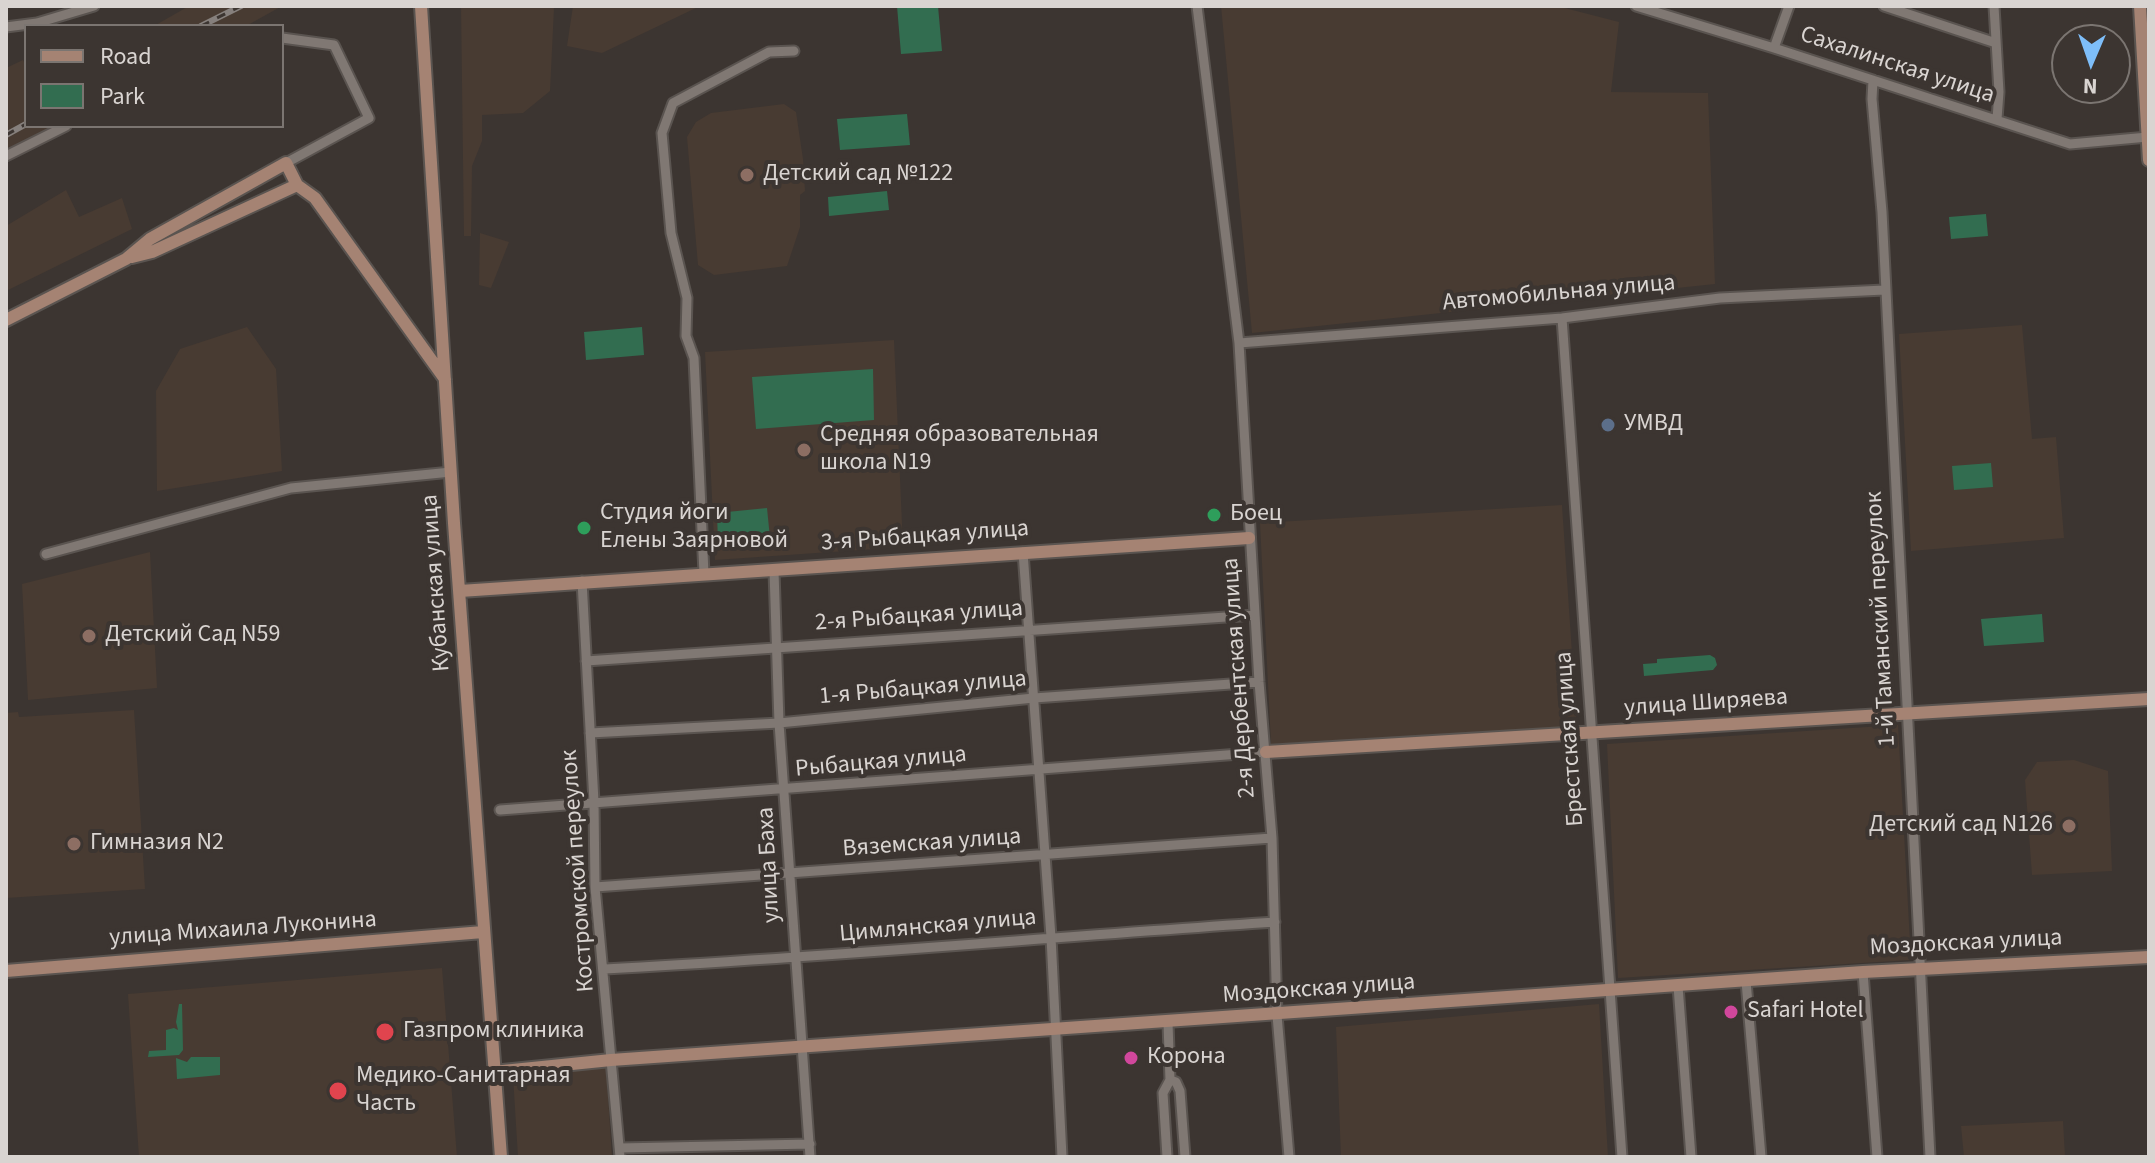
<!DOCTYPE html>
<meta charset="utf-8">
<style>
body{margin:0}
#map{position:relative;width:2155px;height:1163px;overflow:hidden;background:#3c3531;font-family:"Source Sans 3",sans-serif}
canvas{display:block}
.frame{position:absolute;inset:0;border:8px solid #d9d4d1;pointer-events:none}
.legend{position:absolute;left:24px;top:24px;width:260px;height:104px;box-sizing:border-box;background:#3c3531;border:2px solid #7b7571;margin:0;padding:10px 14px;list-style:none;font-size:24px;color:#d9d4d1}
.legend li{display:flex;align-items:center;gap:16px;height:40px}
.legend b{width:40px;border:2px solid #7b7571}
.north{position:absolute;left:2051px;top:24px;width:80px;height:80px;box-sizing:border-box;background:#3c3531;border:2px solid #7b7571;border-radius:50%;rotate:182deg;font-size:22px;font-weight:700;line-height:32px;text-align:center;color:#d9d4d1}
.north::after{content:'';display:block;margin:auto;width:28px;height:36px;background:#7ebef9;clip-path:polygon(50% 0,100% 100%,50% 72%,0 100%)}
</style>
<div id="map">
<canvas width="2155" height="1163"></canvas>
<div class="frame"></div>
<ul class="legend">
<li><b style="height:10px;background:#a58373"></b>Road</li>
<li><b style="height:22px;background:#326d50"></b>Park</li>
</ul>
<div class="north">N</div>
</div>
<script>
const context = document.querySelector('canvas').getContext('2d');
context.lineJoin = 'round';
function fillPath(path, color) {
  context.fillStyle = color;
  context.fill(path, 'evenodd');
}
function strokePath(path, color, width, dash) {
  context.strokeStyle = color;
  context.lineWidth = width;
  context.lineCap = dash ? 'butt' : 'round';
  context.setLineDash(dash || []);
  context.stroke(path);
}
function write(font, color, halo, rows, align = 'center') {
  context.font = font + ' "Source Sans 3",sans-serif';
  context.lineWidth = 8;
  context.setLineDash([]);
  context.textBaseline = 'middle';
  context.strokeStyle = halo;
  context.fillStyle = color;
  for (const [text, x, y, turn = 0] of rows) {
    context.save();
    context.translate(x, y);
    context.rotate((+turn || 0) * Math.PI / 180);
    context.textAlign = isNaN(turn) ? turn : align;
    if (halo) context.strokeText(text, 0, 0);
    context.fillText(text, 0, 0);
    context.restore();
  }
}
fillPath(new Path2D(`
 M189 6H282L246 26H154Z
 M461 6H554V8L550 91 523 113 482 115V141L472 166 471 236H464Z
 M573 6H700L602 53 567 46Z
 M1221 6H1557L1619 22 1611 92 1708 93 1715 284 1252 333Z
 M23 60 26 67V126H55L6 151V68Z
 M784 104 796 112 803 159 805 191 800 195V227L787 266 714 275 698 265 687 137 696 122 711 113Z
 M66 190 79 217 122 198 132 229 6 291V226Z
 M480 233 509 242 491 288 479 285Z
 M2022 325 2032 439 2056 437 2064 538 1911 551 1899 334Z
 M247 327 276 369 282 471 157 491 156 391 180 349Z
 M894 340 903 547 715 560 705 352Z
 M1562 505 1577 728 1271 744 1260 523Z
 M150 552 157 688 28 700 22 584Z
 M134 710 145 889 6 898V713L18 712 19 717Z
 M1898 725 1911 960 1618 978 1607 744Z
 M2074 760 2108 771 2112 871 2032 875 2025 780 2037 762Z
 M442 968 457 1157H139L128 994Z
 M1599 1004 1608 1157H1341L1336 1027Z
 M606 1066 612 1157H518L513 1076Z
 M2063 1121 2065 1157H1964L1961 1126Z`), '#483b32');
fillPath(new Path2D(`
 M897 6H938L942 51 901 54Z
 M907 114 910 145 840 150 837 119Z
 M887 191 889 210 829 216 828 197Z
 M1986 214 1988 236 1951 239 1949 217Z
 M642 327 644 355 586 360 584 332Z
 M873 369 874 420 756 429 752 377Z
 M1991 463 1993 487 1954 490 1952 466Z
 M767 508 770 538 718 543 717 513Z
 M2042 614 2044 642 1984 646 1981 619Z
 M1710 655 1715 658 1717 665 1713 670 1644 676 1643 664 1657 663V659Z
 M179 1004H182L183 1050 179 1055 148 1057 149 1051 166 1050V1030L174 1028 178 1030 176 1022Z
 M191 1057H220V1075L177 1079 176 1058 187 1062Z`), '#326d50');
const street = new Path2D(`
 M1197 6 1239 343 1259 682 1272 838 1277 1015 1289 1157
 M1636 6 1774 48 2070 144 2148 137
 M1884 6 1996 43
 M1994 6 1999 92 1997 119
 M6 27 37 23 94 6
 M282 38 334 45 369 118 286 163
 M1774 48 1789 6
 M1873 80 1872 99 1882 212 1930 1157
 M6 156 66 126
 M1562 318 1622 1157
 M1239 343 1562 318 1720 298 1884 290
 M1023 552 1051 937 1062 1157
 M46 554 291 488 451 472
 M774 571 779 723 810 1157
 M704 574 694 358 686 336 687 298 671 233 662 133 673 103 769 52 794 51
 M582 581 594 802 595 887 620 1157
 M586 661 1255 615
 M590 733 779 723 1034 698 1259 682
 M500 810 1266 752
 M595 887 1272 838
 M605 969C829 957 1051 937 1275 922
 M1863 972 1877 1157
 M1746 981 1761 1157
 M1678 986 1691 1157
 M1168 1023 1170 1080 1176 1082 1180 1091 1185 1157
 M620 1148 810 1144
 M1167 1157 1163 1093 1170 1080`);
const secondary = new Path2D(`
 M421 6 454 523 501 1157
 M2140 6 2149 160
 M132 257 152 252 297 185
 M6 320 126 259 150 239 286 163 297 185 315 198 445 379
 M460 591 1249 538
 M1266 752 2149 699
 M6 971 483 932
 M493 1072 611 1060 1863 972 2149 957`);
strokePath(street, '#5a5450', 13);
strokePath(secondary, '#5a5450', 16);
strokePath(street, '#807873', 9);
strokePath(secondary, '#a58373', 12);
const rail = new Path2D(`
 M201 26 241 6
 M6 135 26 124`);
strokePath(rail, '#86807d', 6);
strokePath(rail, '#3c3531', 3, [9]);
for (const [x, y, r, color] of [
 [747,175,8,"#8d6e63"],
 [1608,425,8,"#5c6f8a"],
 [804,450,8,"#8d6e63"],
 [1214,515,8,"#2e9e5b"],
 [584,528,8,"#2e9e5b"],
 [89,636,8,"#8d6e63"],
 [2069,826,8,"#8d6e63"],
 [74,844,8,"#8d6e63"],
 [1731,1012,8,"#d1479c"],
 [385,1032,10,"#e0444e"],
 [1131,1058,8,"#d1479c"],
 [338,1091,10,"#e0444e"]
]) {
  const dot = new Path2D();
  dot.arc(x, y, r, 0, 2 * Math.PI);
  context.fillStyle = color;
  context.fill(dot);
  strokePath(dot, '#3c3531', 3);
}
write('24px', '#d9d4d1', '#3c3531', [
 ["Сахалинская улица",1897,66,18],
 ["Автомобильная улица",1559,294,-5],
 ["3-я Рыбацкая улица",925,537,-4],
 ["Кубанская улица",437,583,-94],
 ["2-я Рыбацкая улица",919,617,-4],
 ["1-й Таманский переулок",1882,619,-93],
 ["2-я Дербентская улица",1240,678,-94],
 ["1-я Рыбацкая улица",923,689,-5],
 ["улица Ширяева",1706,704,-4],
 ["Брестская улица",1571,739,-94],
 ["Рыбацкая улица",881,763,-5],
 ["Вяземская улица",932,844,-4],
 ["улица Баха",770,865,-93],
 ["Костромской переулок",579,871,-94],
 ["Цимлянская улица",938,927,-5],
 ["улица Михаила Луконина",243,930,-4],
 ["Моздокская улица",1966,944,-3],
 ["Моздокская улица",1319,990,-4]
]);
write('24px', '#d9d4d1', '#3c3531', [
 ["Детский сад №122",763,175],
 ["УМВД",1624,425],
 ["Средняя образовательная",820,436],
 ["школа N19",820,464],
 ["Студия йоги",600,514],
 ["Елены Заярновой",600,542],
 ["Боец",1230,515],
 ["Детский Сад N59",105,636],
 ["Детский сад N126",2053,826,"right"],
 ["Гимназия N2",90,844],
 ["Safari Hotel",1747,1012],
 ["Газпром клиника",403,1032],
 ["Корона",1147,1058],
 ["Медико-Санитарная",356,1077],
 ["Часть",356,1105]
], 'left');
</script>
